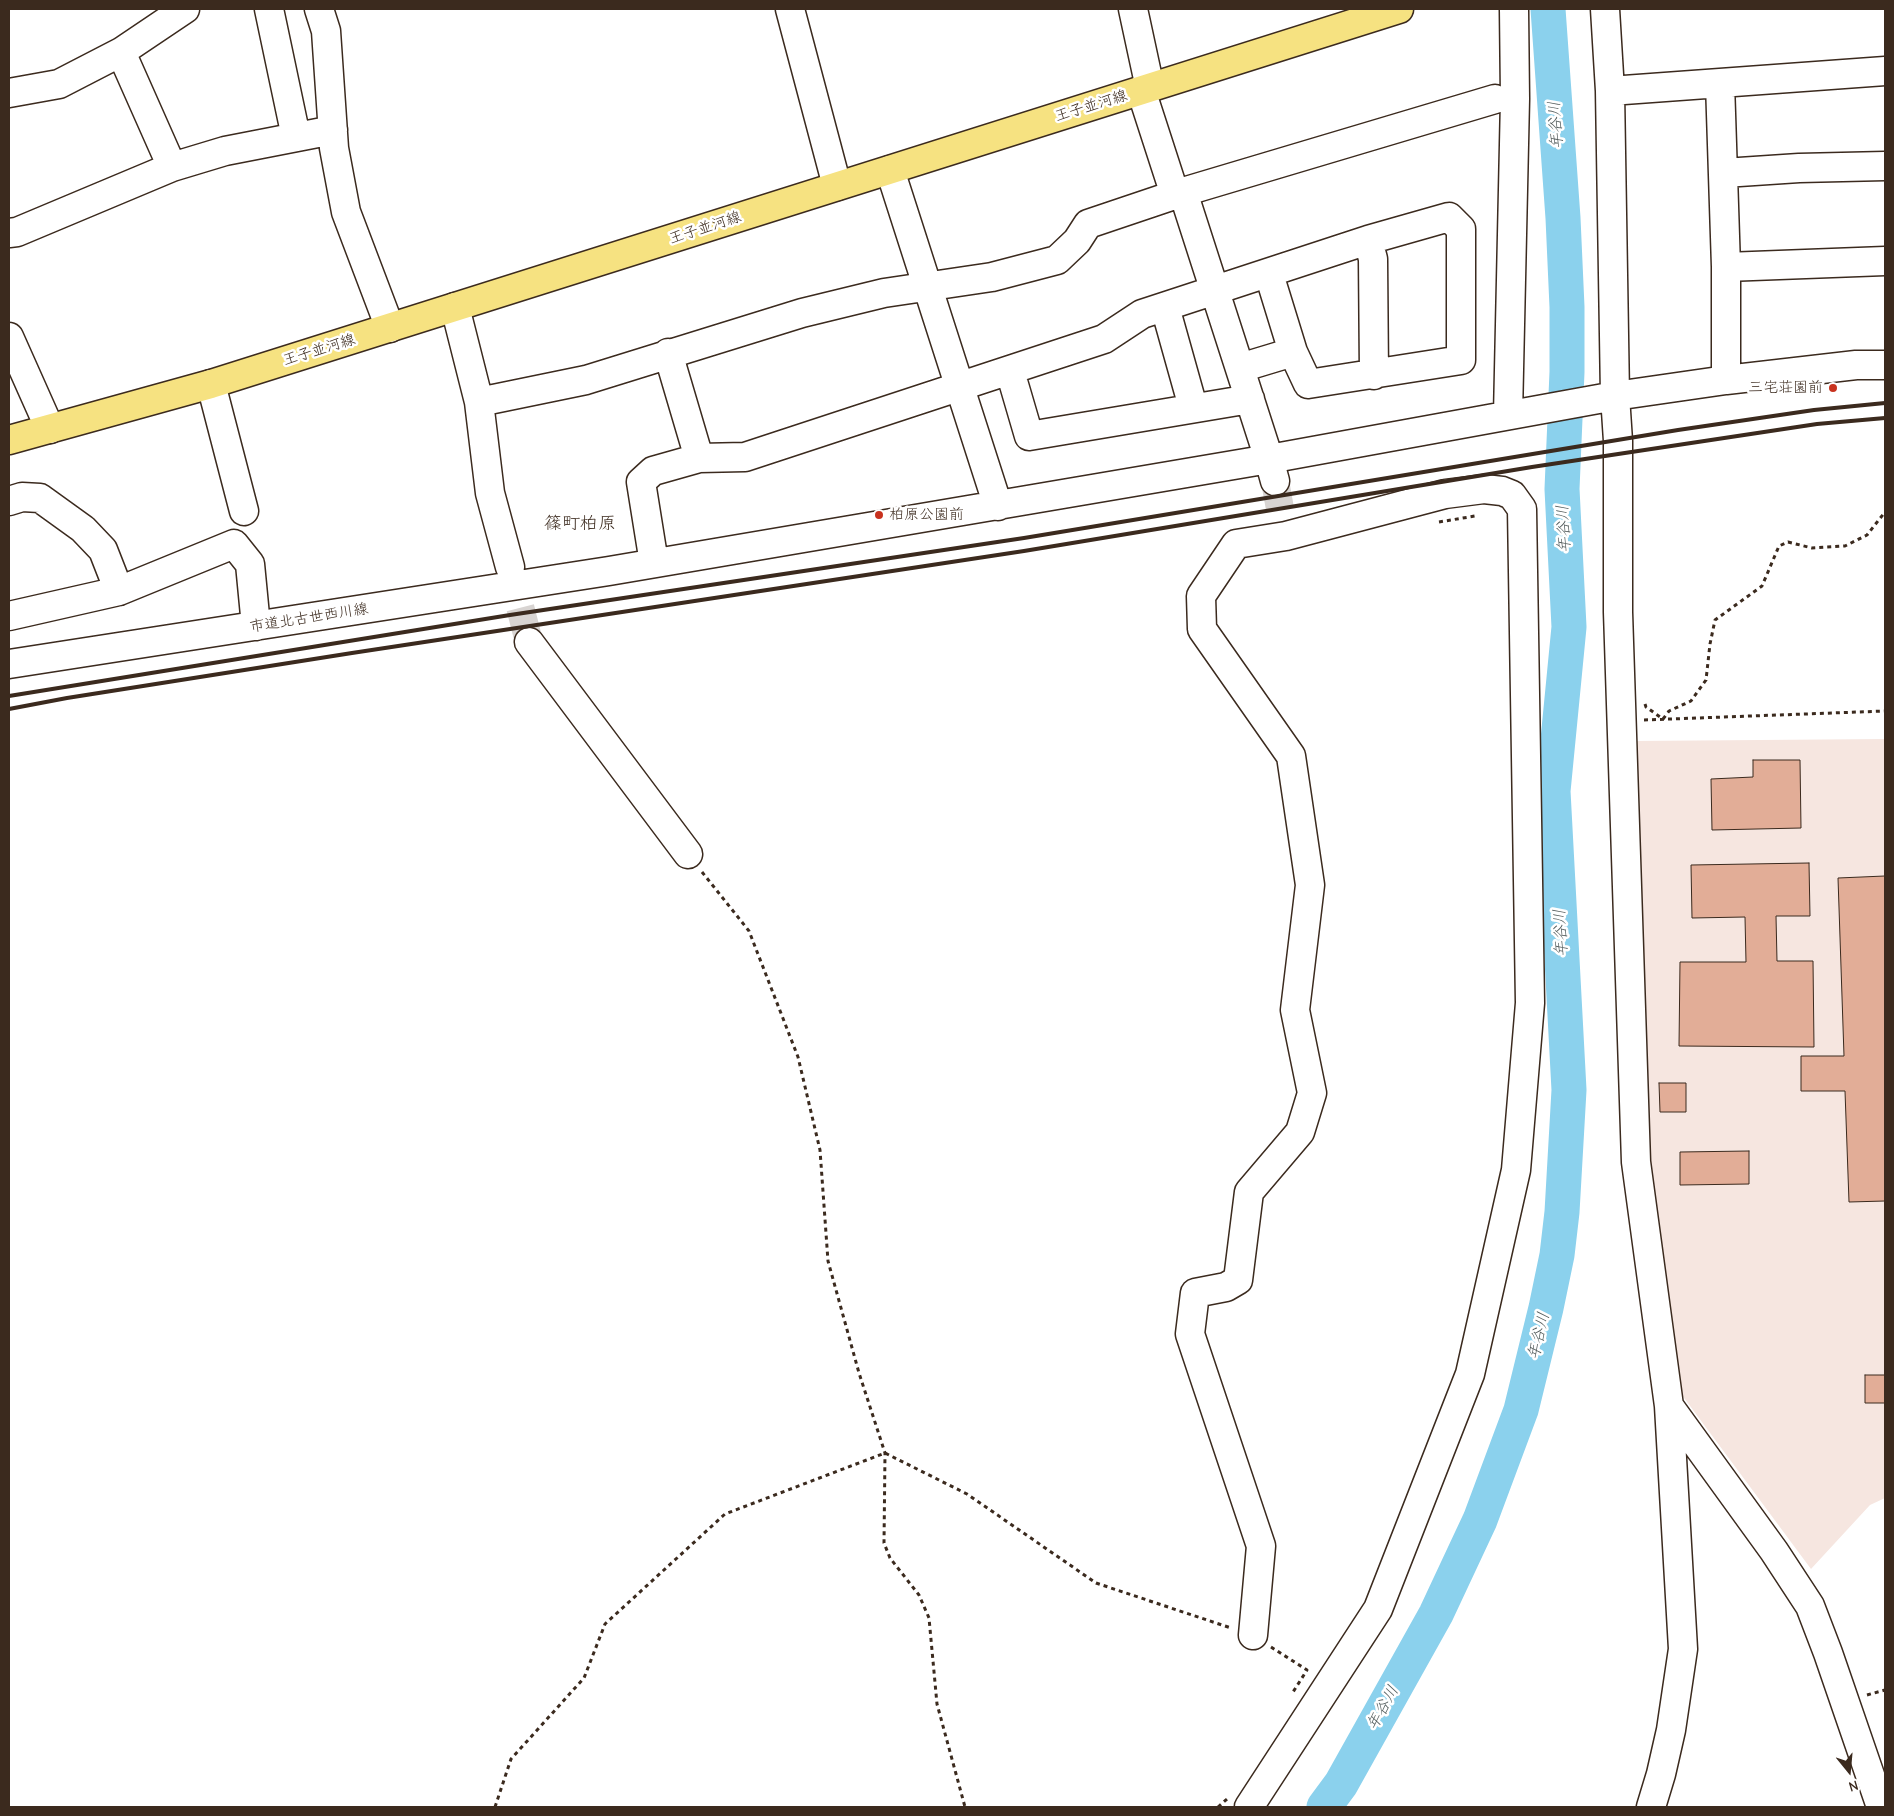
<!DOCTYPE html>
<meta charset="utf-8">
<style>
body{margin:0}
#map{position:relative;width:1894px;height:1816px;overflow:hidden;background:#fff;font-family:"Comic Neue",sans-serif}
canvas{display:block}
.frame{position:absolute;inset:0;border:10px solid #3b2a1e;pointer-events:none}
.north{position:absolute;left:1824px;top:1746px;width:50px;height:50px;-webkit-text-stroke:4px #fff;paint-order:stroke;rotate:163deg;font-size:14px;font-weight:700;line-height:20px;text-align:center;color:#3b2a1e}
.north::after{content:'';display:block;margin:auto;width:18px;height:22px;background:#3b2a1e;clip-path:polygon(50% 0,100% 100%,50% 72%,0 100%)}
</style>
<div id="map">
<canvas width="1894" height="1816"></canvas>
<div class="frame"></div>
<div class="north">N</div>
</div>
<script>
const ctx = document.querySelector('canvas').getContext('2d');
ctx.lineJoin = 'round';
function paint(path, color) {
  ctx.fillStyle = color;
  ctx.fill(path, 'evenodd');
}
function shape(rows) {
  const path = new Path2D();
  for (const r of rows) {
    path.moveTo(r[0], r[1]);
    for (let i = 2; i < r.length; i += 2) path.lineTo(r[i], r[i + 1]);
  }
  return path;
}
function strokePath(path, color, width, dash) {
  ctx.strokeStyle = color;
  ctx.lineWidth = width;
  ctx.lineCap = dash ? 'butt' : 'round';
  ctx.setLineDash(dash || []);
  ctx.stroke(path);
}
function label(font, color, halo, rows, align = 'center') {
  ctx.font = font + ' "Comic Neue","Klee One",sans-serif';
  ctx.lineWidth = 5;
  ctx.setLineDash([]);
  ctx.textBaseline = 'middle';
  ctx.strokeStyle = halo;
  ctx.fillStyle = color;
  for (const [text, x, y, turn = 0] of rows) {
    ctx.save();
    ctx.translate(x, y);
    ctx.rotate((+turn || 0) * Math.PI / 180);
    ctx.textAlign = isNaN(turn) ? turn : align;
    if (halo) ctx.strokeText(text, 0, 0);
    ctx.fillText(text, 0, 0);
    ctx.restore();
  }
}
paint(shape([
 [1885,739,1885,1498,1870,1505,1811,1569,1673,1383,1649,1152,1634,741]
]), '#f6e6e0');
strokePath(shape([
 [1324,1807,1341,1784,1436,1614,1480,1520,1521,1410,1546,1308,1557,1255,1562,1212,1569,1090,1553,791,1569,627,1562,489,1567,372,1567,307,1563,218,1548,9]
]), '#8bd1ed', 35);
const building = shape([
 [1753,760,1800,760,1801,828,1712,830,1711,779,1753,777,1753,760],
 [1809,863,1810,916,1776,916,1777,961,1813,961,1814,1047,1679,1046,1680,962,1746,962,1745,917,1692,918,1691,865,1809,863],
 [1885,876,1885,1201,1849,1202,1845,1091,1801,1091,1801,1056,1844,1056,1838,878,1885,876],
 [1659,1083,1686,1083,1686,1112,1660,1112,1659,1083],
 [1749,1151,1749,1184,1680,1185,1680,1152,1749,1151],
 [1865,1375,1885,1375,1885,1403,1865,1403,1865,1375]
]);
paint(building, '#e2ad97');
strokePath(building, '#3b2a1e', 1);
strokePath(shape([
 [1275,481,1282,520],
 [510,567,529,642]
]), '#d8d4d2', 28, [28, 14]);
const minor = shape([
 [269,9,296,137],
 [319,9,326,31,334,148,346,212,390,328],
 [790,9,837,186],
 [1133,9,1150,88],
 [1605,9,1610,91,1615,396,1618,441,1618,612,1636,1162,1669,1406,1774,1551,1810,1606,1828,1653,1881,1807],
 [121,52,172,167],
 [1720,83,1726,267,1726,380],
 [1141,90,1175,195],
 [1610,91,1885,71],
 [9,93,59,84,121,52,185,9],
 [890,170,998,506],
 [1724,173,1799,168,1885,166],
 [1183,192,1269,459,1275,481],
 [9,233,17,232,172,167,225,151,333,130],
 [1368,240,1373,259,1374,375],
 [1726,267,1885,261],
 [455,307,479,402,490,493,510,567],
 [1165,307,1193,407],
 [9,337,50,429],
 [668,353,699,458],
 [1240,368,1293,352,1269,274],
 [1010,371,1029,436,1250,399],
 [211,384,244,511],
 [479,402,586,380,802,313,884,293,992,277,1057,260,1077,241,1088,224,1183,192,1495,99],
 [1508,415,1515,99,1514,9],
 [9,501,22,497,40,498,83,529,103,550,119,591,9,616],
 [654,563,641,482,653,471,699,458,745,457,1104,339,1142,314,1368,240,1449,217,1461,229,1461,360,1308,384,1293,352],
 [119,591,234,544,250,564,256,626],
 [529,642,688,854],
 [9,664,609,571,1269,459,1615,396,1726,380,1856,365,1885,365],
 [1249,1807,1378,1609,1470,1374,1516,1170,1530,1003,1522,509,1512,495,1502,491,1484,489,1445,494,1286,536,1236,544,1201,596,1202,629,1291,756,1310,885,1295,1010,1312,1093,1300,1132,1249,1192,1238,1280,1226,1287,1195,1293,1190,1334,1261,1546,1253,1635],
 [1651,1807,1661,1774,1671,1730,1683,1649,1669,1406]
]);
const major = shape([
 [9,440,211,384,1399,9]
]);
strokePath(minor, '#3b2a1e', 31);
strokePath(major, '#3b2a1e', 31);
strokePath(shape([
 [1439,522,1475,516],
 [1645,704,1646,707,1663,719,1669,711,1691,701,1706,680,1710,644,1715,620,1762,586,1779,546,1788,542,1812,548,1845,546,1867,535,1885,512],
 [1644,720,1885,711],
 [702,872,749,931,798,1057,820,1150,828,1261,859,1373,885,1453,884,1543,890,1558,919,1595,929,1618,937,1704,965,1807],
 [1271,1647,1307,1670,1293,1692],
 [1867,1695,1885,1690],
 [495,1807,511,1759,584,1678,605,1624,725,1514,885,1453,967,1494,1096,1583,1231,1628],
 [1218,1807,1227,1799]
]), '#3b2a1e', 3, [4, 4]);
strokePath(minor, '#fff', 28);
strokePath(major, '#f6e281', 28);
strokePath(shape([
 [9,696,510,615,1024,538,1678,430,1814,410,1885,403],
 [9,709,67,698,352,653,1024,551,1532,467,1817,424,1885,418]
]), '#3b2a1e', 4);
for (const [x, y, r, color] of [
 [1833,388,5,"#c8321e"],
 [879,515,5,"#c8321e"]
]) {
  const dot = new Path2D();
  dot.arc(x, y, r, 0, 2 * Math.PI);
  ctx.fillStyle = color;
  ctx.fill(dot);
  strokePath(dot, '#fff', 2);
}
label('15px', '#3b2a1e', '#fff', [
 ["王子並河線",1091,106,-17],
 ["王子並河線",705,228,-18],
 ["王子並河線",319,350,-17],
 ["市道北古世西川線",309,618,-9]
]);
label('15px', '#3b2a1e', '#fff', [
 ["三宅荘園前",1823,388],
 ["柏原公園前",889,515,"left"]
], 'right');
label('italic 16px', '#535c5c', '#fff', [
 ["年谷川",1556,125,-94],
 ["年谷川",1564,529,-93],
 ["年谷川",1561,933,-93],
 ["年谷川",1539,1336,-77],
 ["年谷川",1383,1708,-61]
]);
label('18px', '#3b2a1e', '#fff', [
 ["篠町柏原",580,524]
]);
</script>
